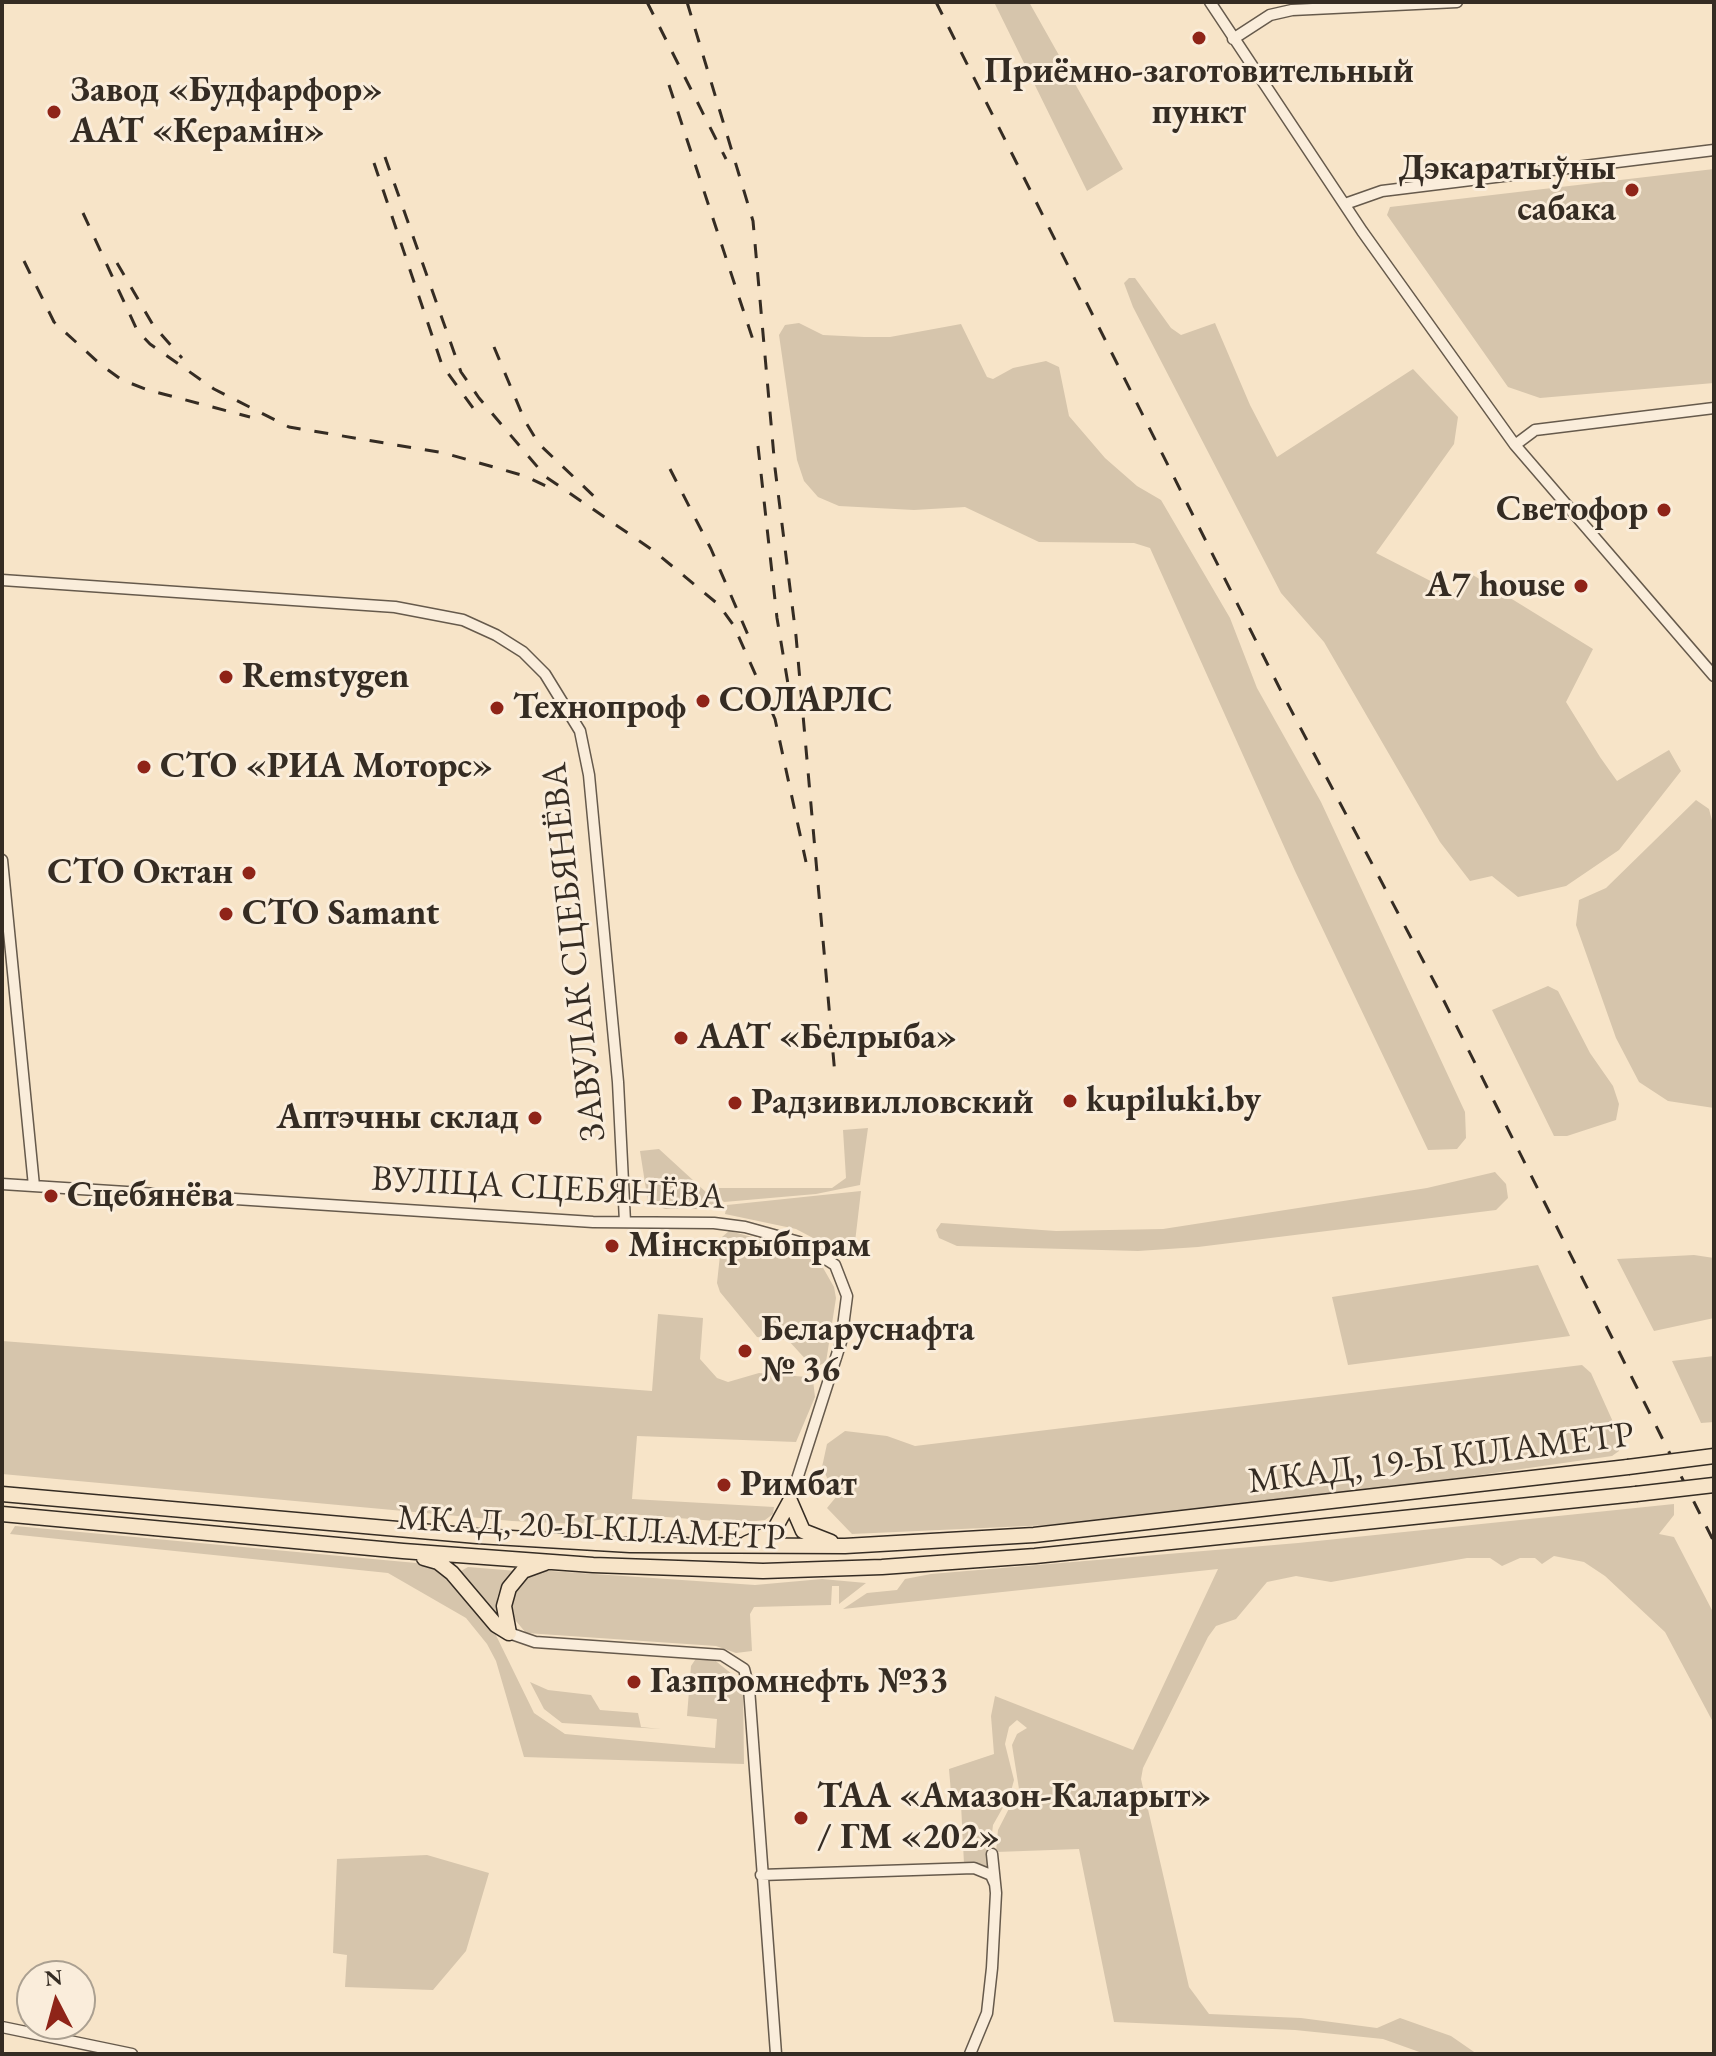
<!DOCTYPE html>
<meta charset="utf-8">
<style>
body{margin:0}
#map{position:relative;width:1716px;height:2056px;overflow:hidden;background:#f7e4c8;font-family:"EB Garamond",serif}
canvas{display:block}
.frame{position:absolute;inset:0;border:4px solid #352c23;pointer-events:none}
.north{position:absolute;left:16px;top:1960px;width:80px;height:80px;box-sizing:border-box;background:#faeddb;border:2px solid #aba091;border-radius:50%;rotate:354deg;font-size:22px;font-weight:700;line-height:32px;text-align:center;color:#352c23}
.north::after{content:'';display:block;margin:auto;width:28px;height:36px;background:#8f2418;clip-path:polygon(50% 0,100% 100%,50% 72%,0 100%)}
</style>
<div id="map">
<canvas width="1716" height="2056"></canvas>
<div class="frame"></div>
<div class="north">N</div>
</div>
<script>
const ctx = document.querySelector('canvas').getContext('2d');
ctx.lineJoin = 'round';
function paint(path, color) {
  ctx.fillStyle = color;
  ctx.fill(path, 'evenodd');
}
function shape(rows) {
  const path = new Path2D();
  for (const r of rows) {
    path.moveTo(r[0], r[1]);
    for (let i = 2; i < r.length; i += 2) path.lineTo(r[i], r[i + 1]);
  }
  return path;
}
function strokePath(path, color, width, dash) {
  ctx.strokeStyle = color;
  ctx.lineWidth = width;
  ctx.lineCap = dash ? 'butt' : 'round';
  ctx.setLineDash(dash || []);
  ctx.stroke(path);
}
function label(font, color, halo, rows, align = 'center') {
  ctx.font = font + ' "EB Garamond",serif';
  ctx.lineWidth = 6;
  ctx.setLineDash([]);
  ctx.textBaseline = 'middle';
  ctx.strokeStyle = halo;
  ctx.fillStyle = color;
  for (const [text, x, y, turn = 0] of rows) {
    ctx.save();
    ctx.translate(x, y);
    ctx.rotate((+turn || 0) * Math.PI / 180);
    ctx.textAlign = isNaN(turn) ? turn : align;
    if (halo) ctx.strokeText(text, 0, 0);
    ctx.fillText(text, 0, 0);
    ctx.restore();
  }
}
paint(shape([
 [994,2,1029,2,1123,169,1087,191],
 [1714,169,1714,383,1540,398,1508,387,1387,215,1390,207],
 [1129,278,1135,278,1171,328,1181,335,1215,323,1250,405,1277,457,1413,369,1458,417,1454,444,1376,553,1454,593,1468,572,1593,649,1566,702,1600,757,1617,781,1669,750,1681,771,1619,850,1566,886,1518,897,1492,876,1470,881,1440,842,1324,642,1281,593,1133,307,1124,283],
 [799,323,823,335,864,337,890,337,961,324,987,377,993,379,1013,368,1046,361,1059,367,1069,416,1105,458,1137,486,1161,500,1230,618,1257,688,1321,802,1465,1112,1466,1138,1457,1149,1428,1150,1295,871,1150,548,1134,543,1039,542,965,507,914,510,839,506,818,497,804,481,797,460,779,335,785,325],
 [1696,800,1709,809,1714,828,1714,1108,1668,1101,1639,1082,1616,1038,1576,925,1579,900,1606,888],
 [1548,986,1558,991,1590,1053,1613,1086,1619,1104,1616,1120,1567,1136,1554,1136,1492,1010],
 [868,1128,860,1185,816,1194,724,1202,708,1188,832,1188,846,1178,843,1130],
 [659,1149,719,1204,717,1209,665,1209,648,1202,640,1151],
 [1495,1172,1506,1184,1508,1198,1496,1210,1198,1247,1138,1251,957,1246,939,1238,936,1230,941,1223,1056,1231,1163,1229,1427,1188],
 [861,1191,853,1259,796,1229,725,1214,727,1205],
 [729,1231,791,1247,822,1266,834,1287,836,1298,826,1362,818,1366,810,1364,788,1340,757,1337,720,1292,717,1283,722,1237],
 [1694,1255,1714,1258,1714,1318,1654,1331,1617,1259],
 [1538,1265,1570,1336,1348,1365,1332,1297],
 [658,1314,703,1318,700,1359,717,1378,728,1382,759,1373,807,1377,813,1380,815,1397,796,1442,637,1436,632,1499,774,1507,773,1514,765,1520,740,1523,629,1514,577,1524,512,1521,2,1474,2,1341,652,1391],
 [1714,1356,1714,1422,1701,1423,1672,1361],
 [1582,1365,1591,1373,1618,1433,1619,1451,1612,1456,1348,1494,1049,1525,852,1534,827,1508,836,1497,822,1467,827,1444,845,1431,887,1436,915,1446],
 [1674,1504,1674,1515,1659,1534,1674,1537,1714,1614,1714,1724,1665,1632,1605,1576,1584,1562,1554,1556,1542,1564,1535,1558,1520,1558,1502,1566,1490,1558,1467,1558,1331,1582,1296,1576,1267,1582,1236,1619,1216,1626,1208,1637,1143,1768,1141,1779,1189,1987,1209,2014,1301,2018,1377,2028,1400,2018,1451,2036,1477,2054,1425,2054,1383,2039,1295,2030,1114,2022,1079,1849,996,1852,998,1830,1019,1789,1012,1745,1017,1734,1027,1728,1017,1720,1009,1727,1005,1744,1014,1780,1010,1795,993,1825,988,1867,964,1864,961,1804,952,1805,949,1769,994,1754,991,1716,995,1696,1133,1750,1218,1569,843,1609,867,1593,897,1590,905,1579,931,1574,1298,1543],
 [15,1526,427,1564,445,1573,491,1625,534,1713,565,1734,715,1748,717,1719,687,1716,691,1666,697,1657,712,1658,738,1679,743,1689,744,1764,524,1757,496,1661,487,1644,466,1618,388,1573,10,1534],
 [468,1567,517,1571,501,1586,497,1598,500,1622,461,1578,461,1571],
 [536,1570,755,1585,822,1579,866,1583,839,1604,839,1586,832,1586,831,1605,754,1607,750,1614,752,1651,736,1653,716,1646,526,1633,511,1615,511,1595,518,1584],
 [530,1682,548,1690,591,1695,600,1710,638,1713,641,1727,661,1729,562,1723,544,1709],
 [427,1855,489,1873,466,1951,433,1990,345,1987,347,1955,333,1953,337,1859]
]), '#d6c5ac');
const minor = shape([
 [1210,2,1362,231,1515,445,1714,676],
 [1233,39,1270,15,1292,10,1457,2],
 [1345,204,1382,191,1714,150],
 [1515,445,1535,430,1714,408],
 [2,580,395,607,463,620,496,635,523,652,545,674,580,731,589,775,618,1082,625,1222],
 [2,860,34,1186],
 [2,1184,593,1222,714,1223,745,1227,799,1242,835,1265,847,1296,841,1342,790,1501],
 [509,1633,535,1642,722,1655,744,1669,749,1688,776,2054],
 [761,1875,974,1868,991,1875,995,1884],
 [2,2027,132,2054],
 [970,2054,987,2013,992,1968,996,1893,992,1854]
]);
const highway = shape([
 [2,1494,477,1536,630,1545,845,1546,1034,1535,1628,1467],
 [790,1501,803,1531,831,1542],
 [2,1514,403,1551,593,1565,763,1571,882,1567,1035,1556,1636,1494],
 [747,1543,773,1532,790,1501],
 [424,1558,438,1562,452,1573,496,1625,509,1633],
 [509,1633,504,1606,509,1588,523,1571,545,1563]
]);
strokePath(minor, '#665a4c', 13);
strokePath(highway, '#352c23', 17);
strokePath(minor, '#faeddb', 10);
strokePath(highway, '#f7e4c8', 14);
strokePath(shape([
 [647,2,726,159],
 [687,2,753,221,775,468,796,636,835,1075],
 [936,2,1281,691,1438,989,1714,1542],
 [669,85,756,349],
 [385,157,461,372,479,398,546,477,654,551,719,605,734,626,775,719,806,862],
 [374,163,442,365,481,419],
 [83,213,137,330,150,344,214,389,289,427,444,453,525,476,550,488],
 [24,261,54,322,101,365,122,380,148,390,250,417],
 [117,263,153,325,182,358],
 [494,347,525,421,539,444,600,502],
 [758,446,777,618,791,702],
 [670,469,711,549,748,635]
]), '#352c23', 3, [14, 14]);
const highwayBridge = shape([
 [1628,1467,1714,1456],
 [1636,1494,1714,1485]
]);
strokePath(highwayBridge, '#352c23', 17, []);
strokePath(highwayBridge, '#f7e4c8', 14);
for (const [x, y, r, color] of [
 [1199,38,8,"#8f2418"],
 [54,112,8,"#8f2418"],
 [1632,190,8,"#8f2418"],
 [1664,510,8,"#8f2418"],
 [1581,586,8,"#8f2418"],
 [226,677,8,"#8f2418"],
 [703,701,8,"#8f2418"],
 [497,708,8,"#8f2418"],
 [144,767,8,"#8f2418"],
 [249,873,8,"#8f2418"],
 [226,914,8,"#8f2418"],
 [681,1038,8,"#8f2418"],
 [1070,1101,8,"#8f2418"],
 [735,1103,8,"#8f2418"],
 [535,1118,8,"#8f2418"],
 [51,1196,8,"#8f2418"],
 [612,1246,8,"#8f2418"],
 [745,1351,8,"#8f2418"],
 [724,1485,8,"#8f2418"],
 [634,1682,8,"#8f2418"],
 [801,1818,8,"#8f2418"]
]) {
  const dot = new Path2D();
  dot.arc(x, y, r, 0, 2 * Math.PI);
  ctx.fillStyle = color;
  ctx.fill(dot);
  strokePath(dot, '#faeddb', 3);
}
label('bold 36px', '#352c23', '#faeddb', [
 ["Приёмно-заготовительный",1199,72,"center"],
 ["пункт",1199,113,"center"],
 ["Завод «Будфарфор»",70,91],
 ["ААТ «Керамін»",70,132],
 ["Дэкаратыўны",1616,169,"right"],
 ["сабака",1616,210,"right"],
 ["Светофор",1648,510,"right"],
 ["A7 house",1565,586,"right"],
 ["Remstygen",242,677],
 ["СОЛАРЛС",719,701],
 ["Технопроф",513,708],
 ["СТО «РИА Моторс»",160,767],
 ["СТО Октан",233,873,"right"],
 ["СТО Samant",242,914],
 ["ААТ «Белрыба»",697,1038],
 ["kupiluki.by",1086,1101],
 ["Радзивилловский",751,1103],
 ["Аптэчны склад",519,1118,"right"],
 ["Сцебянёва",67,1196],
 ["Мінскрыбпрам",628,1246],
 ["Беларуснафта",761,1330],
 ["№ 36",761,1371],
 ["Римбат",740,1485],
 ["Газпромнефть №33",650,1682],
 ["ТАА «Амазон-Каларыт»",817,1797],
 ["/ ГМ «202»",817,1838]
], 'left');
label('36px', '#352c23', '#faeddb', [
 ["ЗАВУЛАК СЦЕБЯНЁВА",575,952,-96],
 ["ВУЛІЦА СЦЕБЯНЁВА",548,1189,3],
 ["МКАД, 19-Ы КІЛАМЕТР",1441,1459,-7],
 ["МКАД, 20-Ы КІЛАМЕТР",591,1529,3]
]);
</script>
